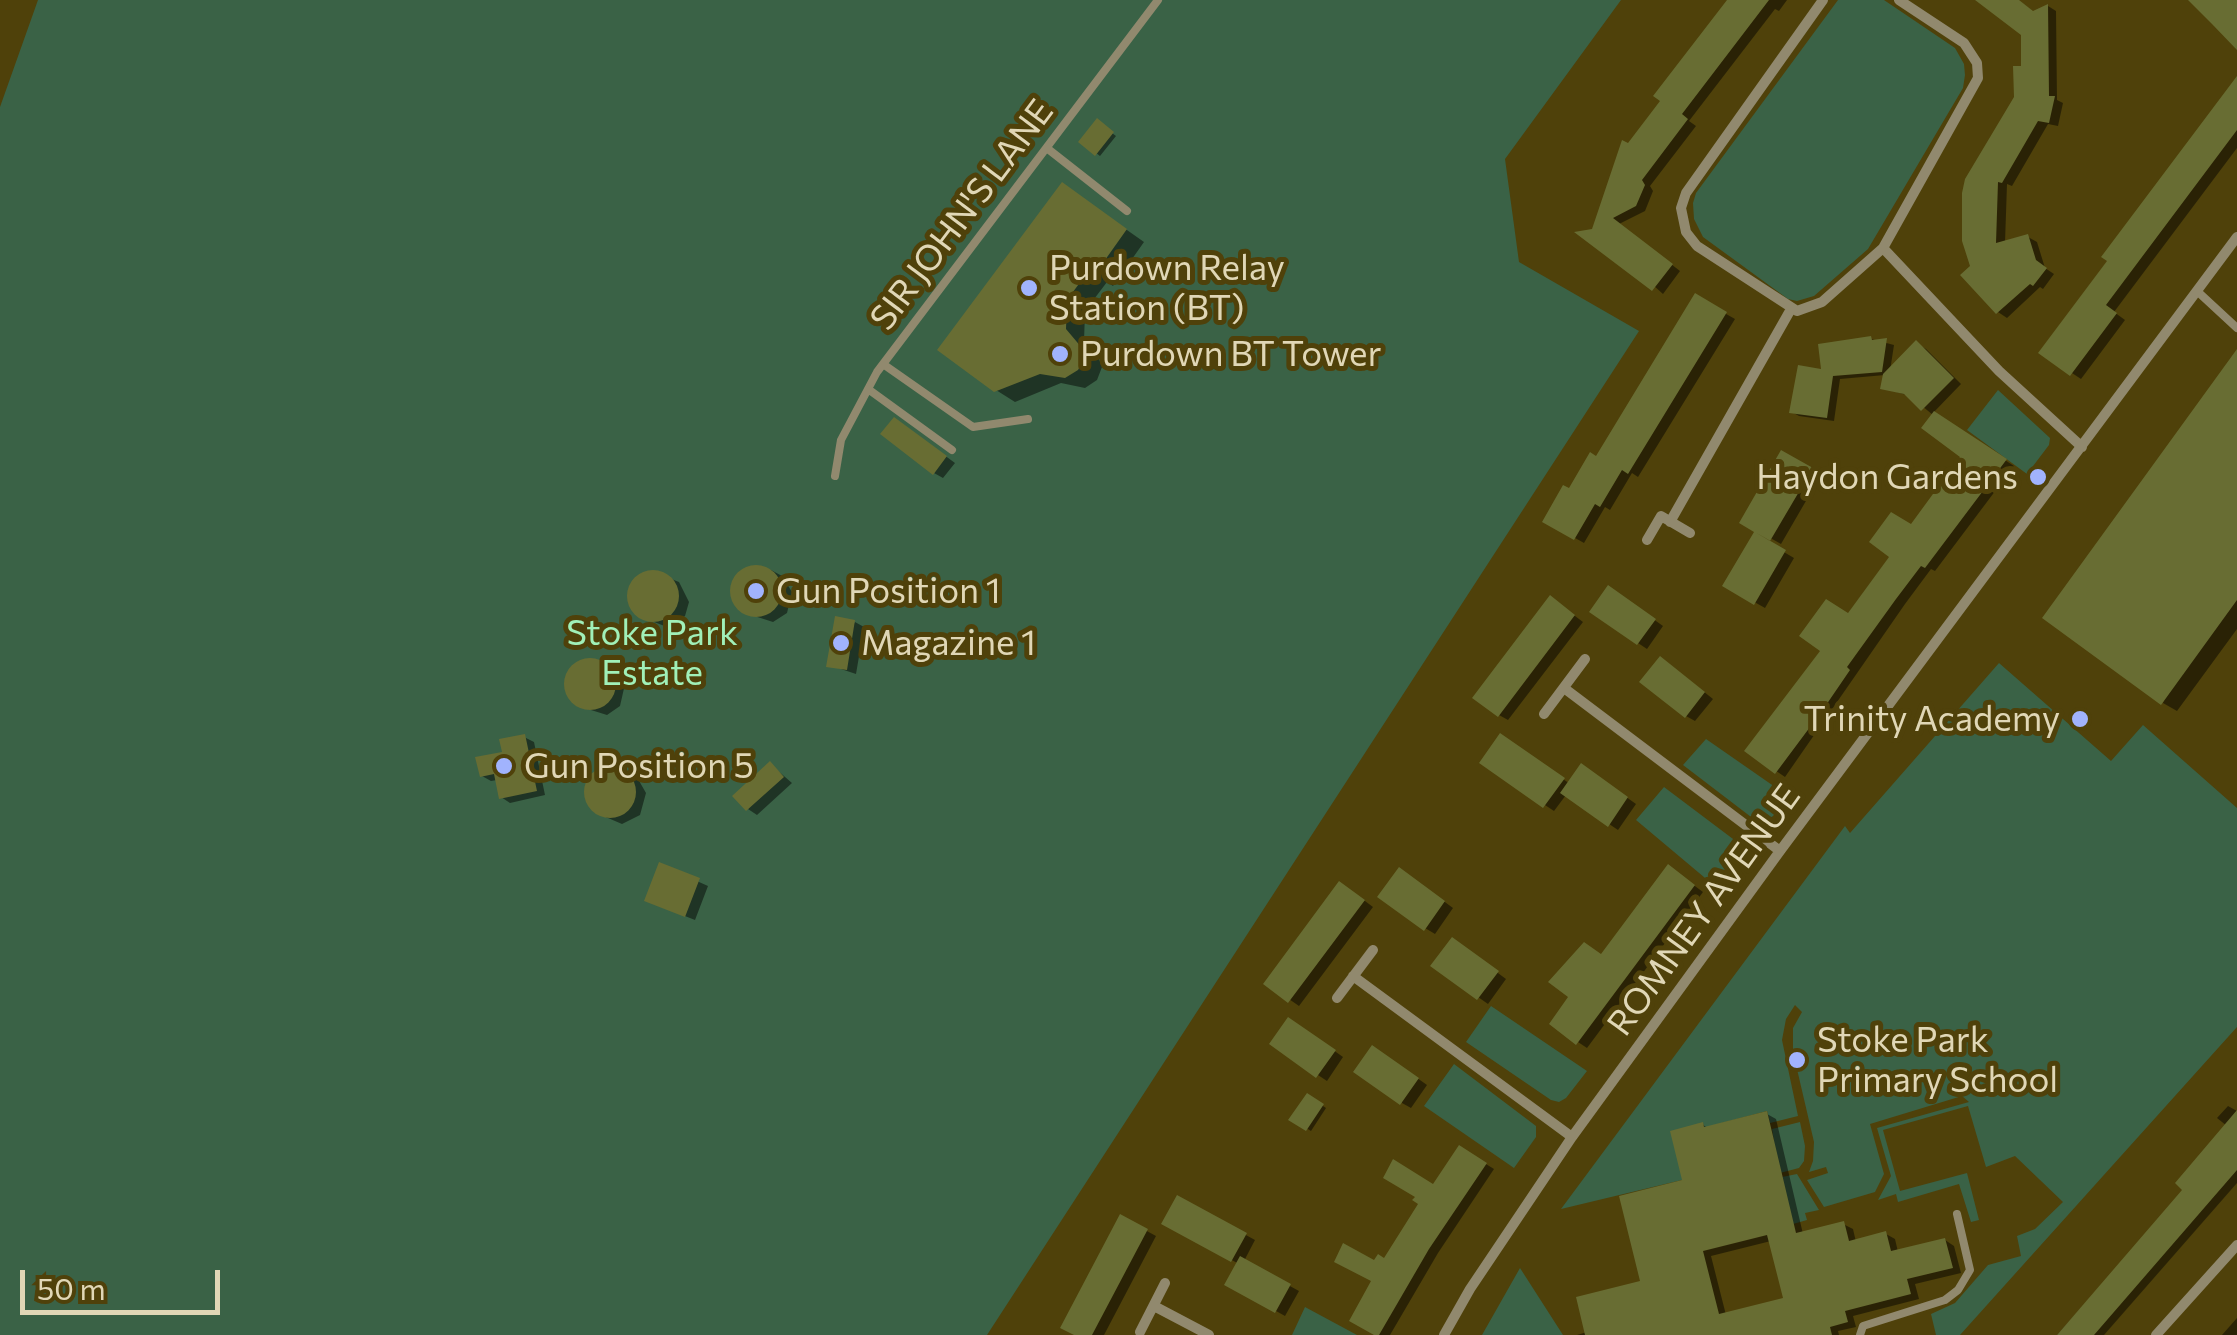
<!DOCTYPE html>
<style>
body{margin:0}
#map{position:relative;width:2237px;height:1335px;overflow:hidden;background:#4f410a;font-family:Commissioner,sans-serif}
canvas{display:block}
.scale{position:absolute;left:20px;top:1270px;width:200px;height:45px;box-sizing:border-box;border:5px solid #e0d7b6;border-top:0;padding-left:12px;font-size:30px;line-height:35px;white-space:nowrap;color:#e0d7b6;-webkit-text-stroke:8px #4f410a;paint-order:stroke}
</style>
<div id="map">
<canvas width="2237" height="1335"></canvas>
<div class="scale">50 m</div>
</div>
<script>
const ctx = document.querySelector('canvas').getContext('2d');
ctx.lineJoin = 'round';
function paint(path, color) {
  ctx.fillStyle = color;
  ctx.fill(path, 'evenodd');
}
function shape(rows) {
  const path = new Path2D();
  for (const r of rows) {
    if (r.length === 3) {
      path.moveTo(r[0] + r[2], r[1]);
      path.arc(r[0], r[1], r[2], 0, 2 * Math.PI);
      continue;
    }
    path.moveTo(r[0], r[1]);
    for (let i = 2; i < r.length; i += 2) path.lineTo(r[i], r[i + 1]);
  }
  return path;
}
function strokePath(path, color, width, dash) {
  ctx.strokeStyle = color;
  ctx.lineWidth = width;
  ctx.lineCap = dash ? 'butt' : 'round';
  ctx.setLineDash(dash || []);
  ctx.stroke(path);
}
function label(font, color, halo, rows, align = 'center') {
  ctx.font = font + ' Commissioner,sans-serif';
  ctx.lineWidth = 10;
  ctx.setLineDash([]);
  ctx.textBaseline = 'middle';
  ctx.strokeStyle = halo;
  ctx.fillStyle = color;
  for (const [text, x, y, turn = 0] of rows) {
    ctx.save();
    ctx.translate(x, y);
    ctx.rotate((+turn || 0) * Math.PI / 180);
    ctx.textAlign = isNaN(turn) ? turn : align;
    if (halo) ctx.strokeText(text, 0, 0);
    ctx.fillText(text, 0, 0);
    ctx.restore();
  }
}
paint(shape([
 [38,0,1621,0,1505,159,1519,262,1639,331,987,1335,0,1335,0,107],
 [1838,0,1884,0,1955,48,1964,64,1965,75,1963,88,1868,249,1814,296,1797,301,1788,299,1703,237,1694,219,1693,203,1696,193],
 [1998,390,2050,438,2049,445,2027,474,1967,430],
 [1999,663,2111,761,2143,725,2237,808,2237,1027,1960,1335,1936,1335,1931,1314,1955,1303,1988,1265,2021,1256,2017,1236,2035,1229,2063,1202,2015,1156,1986,1167,1968,1106,1883,1130,1900,1191,1967,1173,1979,1220,1971,1222,1959,1184,1898,1202,1896,1194,1878,1200,1891,1176,1877,1128,1969,1102,1962,1096,1870,1124,1884,1174,1875,1192,1824,1207,1807,1180,1828,1173,1826,1167,1809,1172,1813,1161,1814,1142,1793,1052,1793,1028,1802,1012,1795,1005,1786,1019,1782,1040,1798,1116,1770,1123,1767,1111,1722,1123,1774,1141,1772,1129,1800,1122,1805,1146,1804,1161,1799,1168,1726,1187,1715,1172,1703,1123,1682,1180,1561,1209,1845,826,1850,833],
 [1706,739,1788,796,1773,816,1767,820,1755,820,1683,765],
 [1664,787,1741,845,1742,858,1717,888,1636,820],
 [1491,1006,1587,1071,1566,1098,1559,1102,1551,1100,1466,1042],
 [1454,1064,1536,1126,1536,1137,1514,1168,1424,1106],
 [1797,1174,1819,1210,1805,1213,1807,1220,1793,1224,1782,1177],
 [1520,1268,1563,1335,1482,1335],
 [1305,1307,1357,1335,1292,1335]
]), '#3a6246');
paint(shape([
 [1730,0,1787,0,1779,11,1775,9,1689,121,1696,126,1650,186,1653,191,1645,211,1619,224,1680,271,1663,294,1593,231,1628,146,1664,100],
 [1978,0,2018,0,2035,13,2048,6,2056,11,2057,100,2063,103,2058,126,2048,124,2012,186,2007,184,2005,243,2028,237,2037,242,2045,268,2054,274,2043,289,2040,287,2007,318,1998,312,1964,276,1973,267,2024,68,2024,34],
 [2237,80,2237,148,2114,312,2125,320,2081,379,2042,353],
 [1097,122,1116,136,1100,156,1082,142],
 [1063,185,1144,242,1113,286,1107,282,1085,311,1084,342,1097,354,1102,367,1097,380,1085,388,1061,383,1015,402,996,390],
 [1696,297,1735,319,1638,477,1632,473,1610,510,1605,507,1584,543,1545,521,1597,459],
 [1871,339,1894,345,1890,371,1917,344,1926,349,1961,384,1933,413,2014,466,1935,571,1931,569,1905,604,1785,777,1747,751,1963,457,1933,415,1910,396,1883,388,1885,375,1840,379,1834,421,1799,416,1792,412,1824,372],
 [2237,369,2237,629,2177,711,2163,703],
 [903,425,955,463,943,478,934,473],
 [1782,453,1821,475,1781,544,1742,522],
 [1755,535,1794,558,1765,608,1726,586],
 [750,567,771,570,782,576,792,592,787,613,773,622,742,612,732,597,736,576],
 [651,571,679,582,689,602,685,616,667,627,639,616,629,597,632,582],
 [1618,594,1663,626,1647,649,1638,643],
 [1559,604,1583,622,1508,720,1499,715],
 [855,622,864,627,856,674,829,665],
 [584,660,616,670,625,684,620,706,607,715,575,705,566,689,571,667],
 [1670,665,1713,699,1695,721,1686,716],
 [524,737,534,742,545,795,510,803,501,797,497,780,491,781,482,776],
 [1510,741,1570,784,1591,772,1636,804,1618,830,1566,795,1554,811,1482,763],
 [770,764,792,783,757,815,748,809],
 [608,768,638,779,646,793,640,815,622,824,594,812,586,797,590,777],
 [661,865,708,886,695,920,657,905],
 [1677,873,1703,892,1587,1048,1578,1042,1602,956],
 [1408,875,1453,908,1435,934,1425,928],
 [1349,889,1373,907,1299,1006,1266,983],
 [1460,945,1506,979,1488,1004,1434,966],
 [1298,1025,1343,1057,1327,1081,1318,1075],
 [1382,1053,1427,1085,1411,1108,1402,1103],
 [1308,1096,1326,1108,1311,1131,1292,1119],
 [2228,1106,2237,1111,2237,1183,2104,1335,2057,1335,2185,1190,2227,1126,2217,1118],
 [1767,1114,1776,1119,1803,1234,1843,1224,1853,1229,1856,1242,1886,1234,1895,1239,1898,1252,1945,1240,1954,1246,1961,1273,1915,1284,1919,1299,1853,1316,1856,1327,1838,1331,1839,1335,1577,1335,1587,1332,1643,1283,1685,1182,1703,1125,1708,1128],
 [1771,1241,1786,1300,1726,1315,1711,1256],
 [1460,1148,1494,1169,1438,1253,1390,1335,1378,1335,1375,1263,1385,1261],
 [1178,1198,1255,1240,1244,1261,1299,1291,1285,1316,1228,1284,1239,1264,1165,1223],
 [1121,1217,1156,1236,1104,1335,1078,1335],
 [2237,1318,2237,1335,2222,1335]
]), '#0007');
paint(shape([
 [1727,0,1769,0,1682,114,1688,119,1642,180,1645,185,1636,206,1613,218,1673,264,1652,291,1574,232,1592,229,1622,140,1628,143,1660,101,1653,96],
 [1975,0,2019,0,2033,11,2048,4,2049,96,2055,96,2049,123,2038,121,2002,183,1998,182,1996,243,2028,234,2036,260,2047,268,2033,286,2030,284,1996,314,1960,275,1970,266,1962,241,1962,193,1965,179,2014,97,2013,66,2021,66,2021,35],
 [2188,0,2237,0,2237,50,2212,24],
 [2237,76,2237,130,2106,305,2117,313,2070,376,2038,353,2107,261,2101,257],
 [1097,118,1114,132,1095,156,1078,142],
 [1062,182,1127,229,1093,277,1087,273,1067,300,1066,329,1082,348,1082,363,1078,370,1065,378,1040,374,994,392,937,350],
 [1695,293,1727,312,1628,474,1622,470,1600,507,1595,504,1574,540,1542,522,1563,485,1569,488,1590,452,1596,456],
 [1871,336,1872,340,1887,338,1882,372,1833,376,1827,418,1789,413,1798,365,1821,369,1818,344],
 [1916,340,1954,378,1921,411,1904,394,1880,389,1883,374],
 [2237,349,2237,600,2161,705,2042,618],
 [1934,411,2007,459,1925,568,1921,566,1896,599,1847,667,1850,670,1822,711,1775,774,1744,751,1820,651,1799,636,1826,599,1848,613,1889,557,1869,542,1891,512,1911,524,1960,457,1921,428],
 [894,417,947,456,933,475,880,434],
 [1781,450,1813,468,1770,541,1755,532,1786,550,1754,605,1722,586,1754,532,1739,523],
 [756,591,26],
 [653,596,26],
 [1608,585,1656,619,1637,645,1589,612],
 [1550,595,1575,615,1498,717,1472,698],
 [835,616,855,620,847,670,826,667],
 [1660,656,1705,692,1685,718,1639,682],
 [590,684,26],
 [1500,733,1565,778,1543,808,1479,763],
 [525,734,537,791,499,799,494,774,480,777,475,757,502,752,499,739],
 [770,761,784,777,746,811,732,796],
 [1581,763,1628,797,1608,827,1560,793],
 [610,792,26],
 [659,862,700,878,685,917,644,901],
 [1668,864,1695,885,1576,1045,1549,1024,1568,997,1548,982,1584,942,1601,954],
 [1399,867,1445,901,1424,931,1377,897],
 [1339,881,1365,900,1288,1003,1263,984],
 [1452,937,1499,971,1477,1000,1430,966],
 [1288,1017,1336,1050,1316,1078,1269,1044],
 [1372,1045,1419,1078,1400,1105,1353,1072],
 [1307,1093,1324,1104,1306,1131,1288,1120],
 [2237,1110,2237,1170,2094,1335,2057,1335,2182,1190,2175,1183],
 [1767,1111,1796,1233,1844,1221,1849,1241,1886,1231,1891,1251,1945,1238,1953,1268,1907,1279,1911,1294,1845,1311,1848,1322,1830,1327,1832,1335,1585,1335,1576,1297,1640,1281,1619,1196,1682,1180,1670,1131,1703,1122,1704,1127],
 [1767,1235,1783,1298,1719,1314,1703,1251],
 [1459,1145,1487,1163,1429,1249,1379,1335,1374,1335,1349,1321,1371,1281,1334,1262,1343,1243,1374,1260,1378,1254,1384,1258,1418,1204,1412,1200,1415,1197,1383,1178,1393,1159,1433,1184],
 [1177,1195,1247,1233,1231,1262,1161,1224],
 [1120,1214,1148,1229,1092,1335,1074,1335,1060,1328],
 [1240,1256,1291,1284,1275,1313,1224,1285]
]), '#686d33');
strokePath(shape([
 [1048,149,1127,211],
 [2197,291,2237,328],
 [883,364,973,427,1028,419],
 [868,389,952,450],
 [835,476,841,440,877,372,1158,0],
 [1860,1335,1863,1326,1945,1300,1958,1290,1970,1270,1957,1214]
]), '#91896e', 8);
strokePath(shape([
 [1823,0,1686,193,1681,208,1686,232,1697,246,1797,311,1822,302,1883,248,1978,78,1977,63,1964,43,1899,0],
 [1883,248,1999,371,2082,447],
 [1670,522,1791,309],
 [1647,540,1661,516,1690,533],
 [1564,688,1780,851],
 [1544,714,1585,659],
 [1353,976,1572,1137],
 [1337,998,1373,950],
 [1154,1306,1209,1335],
 [1140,1332,1165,1283],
 [1444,1335,1470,1289,1572,1137,1780,851,2237,237],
 [2156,1335,2237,1245]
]), '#91896e', 10);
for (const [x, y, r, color] of [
 [1029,288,10,"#a1b3fd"],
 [1060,354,10,"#a1b3fd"],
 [2038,477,10,"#a1b3fd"],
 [756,591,10,"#a1b3fd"],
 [841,643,10,"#a1b3fd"],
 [2080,719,10,"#a1b3fd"],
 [504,766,10,"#a1b3fd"],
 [1797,1060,10,"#a1b3fd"]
]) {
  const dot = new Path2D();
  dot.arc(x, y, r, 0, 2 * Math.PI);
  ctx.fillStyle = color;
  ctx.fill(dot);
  strokePath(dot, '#4f410a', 4);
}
label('35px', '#e0d7b6', '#4f410a', [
 ["SIR JOHN'S LANE",962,215,-53],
 ["ROMNEY AVENUE",1704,910,-54]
]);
label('35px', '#e0d7b6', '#4f410a', [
 ["Purdown Relay",1049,268],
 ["Station (BT)",1049,308],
 ["Purdown BT Tower",1080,354],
 ["Haydon Gardens",2018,477,"right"],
 ["Gun Position 1",776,591],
 ["Magazine 1",861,643],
 ["Trinity Academy",2060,719,"right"],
 ["Gun Position 5",524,766],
 ["Stoke Park",1817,1040],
 ["Primary School",1817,1080]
], 'left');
label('35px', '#a0f0b8', '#4f410a', [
 ["Stoke Park",652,633],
 ["Estate",652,673]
]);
</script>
